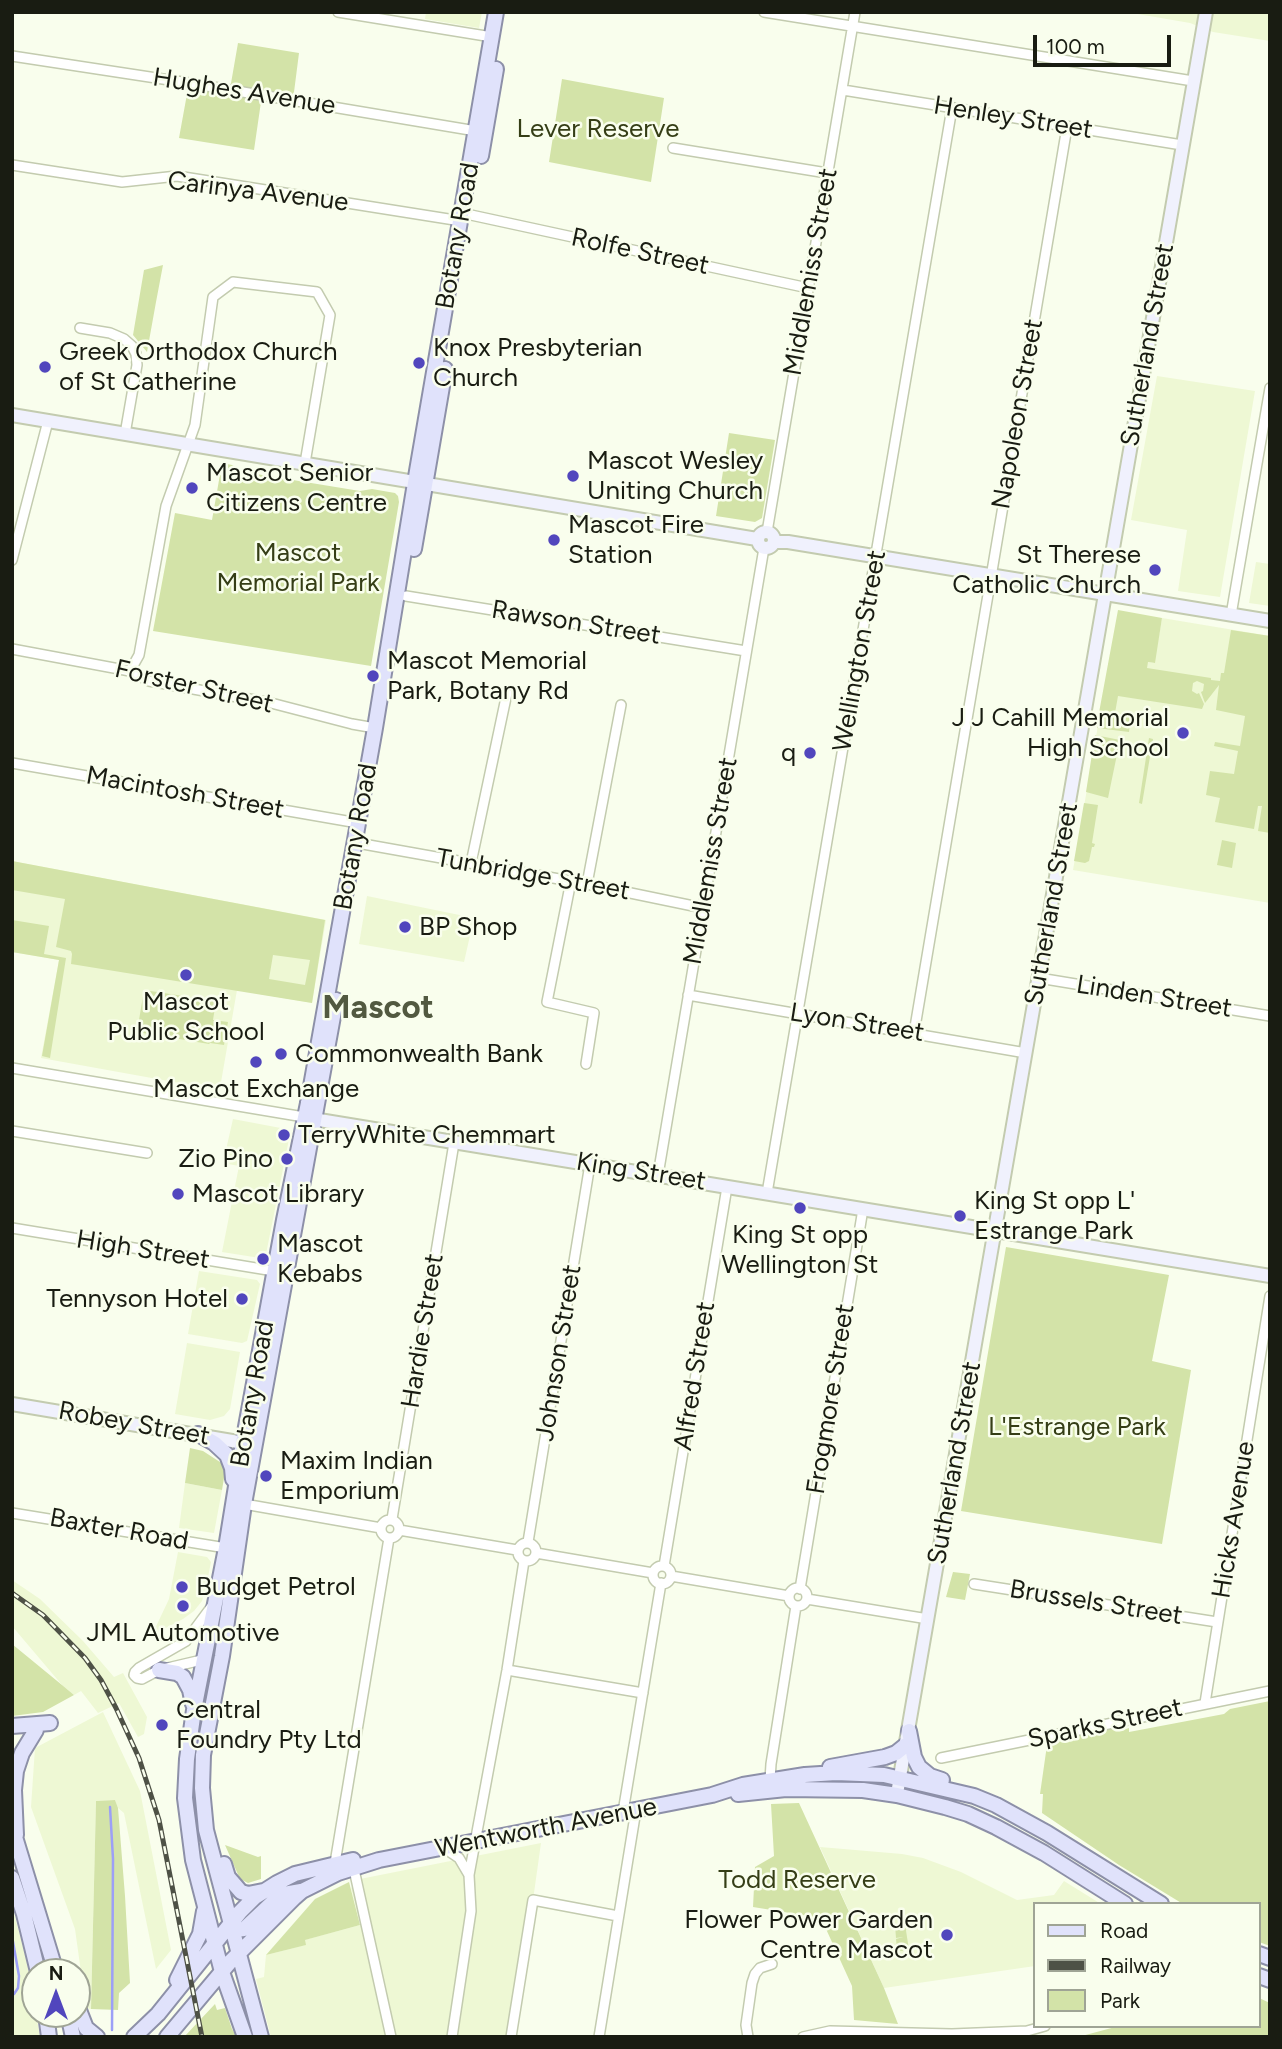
<!DOCTYPE html>
<style>
body{margin:0}
#map{position:relative;width:1282px;height:2049px;overflow:hidden;background:#f9feed;font-family:Figtree,sans-serif}
canvas{display:block}
.frame{position:absolute;inset:0;border:14px solid #191c12;pointer-events:none}
.legend{position:absolute;left:1033px;top:1902px;width:228px;height:126px;box-sizing:border-box;background:#f9feed;border:2px solid #9fa495;margin:0;padding:9px 12px;list-style:none;font-size:21px;color:#191c12}
.legend li{display:flex;align-items:center;gap:14px;height:35px}
.legend b{width:35px;border:2px solid #9fa495}
.north{position:absolute;left:21px;top:1958px;width:70px;height:70px;box-sizing:border-box;background:#f9feed;border:2px solid #9fa495;border-radius:50%;rotate:0deg;font-size:19px;font-weight:700;line-height:28px;text-align:center;color:#191c12}
.north::after{content:'';display:block;margin:auto;width:24px;height:32px;background:#5146bd;clip-path:polygon(50% 0,100% 100%,50% 72%,0 100%)}
.scale{position:absolute;left:1033px;top:35px;width:138px;height:32px;box-sizing:border-box;border:4px solid #191c12;border-top:0;padding-left:9px;font-size:21px;line-height:24px;white-space:nowrap;color:#191c12;-webkit-text-stroke:5px #f9feed;paint-order:stroke}
</style>
<div id="map">
<canvas width="1282" height="2049"></canvas>
<div class="frame"></div>
<ul class="legend">
<li><b style="height:9px;background:#e0e2fb"></b>Road</li>
<li><b style="height:9px;background:#4e5146"></b>Railway</li>
<li><b style="height:19px;background:#d3e3a8"></b>Park</li>
</ul>
<div class="north">N</div>
<div class="scale">100 m</div>
</div>
<script>
const ctx = document.querySelector('canvas').getContext('2d');
ctx.lineJoin = 'round';
function paint(path, color) {
  ctx.fillStyle = color;
  ctx.fill(path, 'evenodd');
}
function shape(rows) {
  const path = new Path2D();
  for (const r of rows) {
    if (r.length === 3) {
      path.moveTo(r[0] + r[2], r[1]);
      path.arc(r[0], r[1], r[2], 0, 2 * Math.PI);
      continue;
    }
    path.moveTo(r[0], r[1]);
    for (let i = 2; i < r.length; i += 2) path.lineTo(r[i], r[i + 1]);
  }
  return path;
}
function strokePath(path, color, width, dash) {
  ctx.strokeStyle = color;
  ctx.lineWidth = width;
  ctx.lineCap = dash ? 'butt' : 'round';
  ctx.setLineDash(dash || []);
  ctx.stroke(path);
}
function label(font, color, halo, rows, align = 'center') {
  ctx.font = font + ' Figtree,sans-serif';
  ctx.lineWidth = 5;
  ctx.setLineDash([]);
  ctx.textBaseline = 'middle';
  ctx.strokeStyle = halo;
  ctx.fillStyle = color;
  for (const [text, x, y, turn = 0] of rows) {
    ctx.save();
    ctx.translate(x, y);
    ctx.rotate((+turn || 0) * Math.PI / 180);
    ctx.textAlign = isNaN(turn) ? turn : align;
    if (halo) ctx.strokeText(text, 0, 0);
    ctx.fillText(text, 0, 0);
    ctx.restore();
  }
}
paint(shape([
 [426,12,482,12,479,28,425,19],
 [1126,12,1270,12,1270,41,1213,32,1190,23],
 [1157,376,1255,391,1220,597,1178,591,1187,530,1131,520],
 [1256,562,1270,564,1270,606,1249,603],
 [1162,618,1270,636,1270,903,1073,870,1110,656,1154,663],
 [12,861,326,920,312,1003,237,990,220,1088,196,1086,41,1058,59,960,12,952],
 [367,896,474,918,464,962,359,944],
 [233,1119,286,1129,290,1134,266,1254,260,1258,222,1252,239,1166,223,1163],
 [199,1271,257,1280,260,1284,247,1341,242,1343,188,1334],
 [187,1343,240,1352,230,1409,224,1416,210,1420,175,1414],
 [185,1483,222,1490,214,1533,179,1528],
 [178,1552,207,1557,211,1562,206,1587,202,1601,194,1611,183,1619,152,1635,169,1599],
 [12,1580,40,1599,83,1641,114,1677,123,1673,147,1717,144,1734,138,1737,119,1703,98,1713,81,1691,74,1695,62,1685,12,1626],
 [103,1712,140,1791,171,1950,156,1969,124,1813,118,1808,115,1800,96,1801,91,2009,86,2008,75,1929,31,1807,35,1748],
 [541,1843,533,1900,508,2037,271,2037,256,1979,264,1977,266,1955,305,1945,304,1940,360,1925,351,1888,360,1879],
 [820,1847,902,1854,923,1858,961,1872,1017,1900,1054,1895,1064,1881,1101,1904,1035,1904,1035,1966,884,1988],
 [12,1906,27,1962,40,2037,12,2037]
]), '#eef8d4');
paint(shape([
 [238,43,299,53,293,100,262,95,254,150,179,138,189,83,230,89],
 [562,79,664,98,651,182,549,162],
 [163,265,156,302,147,352,133,335,144,270],
 [729,433,775,440,762,518,755,522,716,516],
 [222,463,232,465,244,472,360,491,372,489,395,493,398,496,399,502,371,666,153,631,175,513,212,520],
 [1118,610,1162,618,1155,663,1148,662,1147,668,1211,678,1211,680,1220,681,1221,673,1224,673,1231,630,1270,636,1270,833,1258,831,1262,806,1258,806,1254,829,1215,822,1220,798,1206,795,1210,771,1234,774,1238,751,1214,746,1215,742,1240,746,1245,716,1216,710,1219,685,1205,703,1201,692,1203,691,1204,684,1197,681,1193,683,1192,691,1197,694,1199,693,1204,704,1202,709,1118,696,1115,713,1131,715,1129,732,1097,728,1098,719,1108,720,1098,718],
 [1095,735,1120,740,1108,798,1086,792],
 [1149,738,1153,739,1142,804,1139,803],
 [1084,803,1098,805,1092,843,1095,844,1094,847,1092,847,1089,861,1085,863,1074,861],
 [1222,840,1236,843,1232,868,1217,865],
 [12,861,325,920,312,1003,71,964,72,954,71,951,56,947,65,899,12,890],
 [273,955,310,960,305,985,269,979],
 [12,920,49,926,44,954,66,958,50,1058,42,1056,59,960,12,952],
 [144,990,216,1001,213,1020,228,1022,224,1045,210,1043,209,1044,137,1032],
 [1006,1247,1169,1275,1152,1361,1191,1370,1162,1544,961,1511],
 [190,1448,203,1451,223,1464,225,1472,222,1490,185,1483],
 [953,1572,970,1574,965,1600,946,1597],
 [12,1644,62,1685,74,1695,43,1712,12,1716],
 [1270,1701,1270,1946,1259,1942,1259,1904,1183,1904,1119,1865,1042,1813,1043,1794,1040,1794,1048,1738,1127,1724,1126,1729,1129,1728,1129,1732,1224,1714,1230,1709],
 [115,1800,118,1808,125,1896,130,1983,119,1993,118,2010,91,2009,96,1801],
 [799,1803,884,1988,898,2024,854,2020,852,1986,821,1918,753,1907,755,1867,774,1856,771,1804],
 [225,1845,258,1857,261,1856,261,1879,248,1883,240,1879],
 [349,1882,360,1925,305,1940,306,1945,266,1955,315,1899],
 [905,1924,909,1950,901,1951,897,1949,896,1939,903,1937,896,1938,895,1925],
 [1259,1998,1270,2003,1270,2037,1078,2037,1119,2026,1259,2026],
 [215,2004,217,2010,225,2008,232,2029,237,2037,207,2037,206,2035,184,2037]
]), '#d3e3a8');
strokePath(shape([
 [110,1807,113,1859,112,2030],
 [12,1936,19,1976,18,1988,14,1994]
]), '#9c9ff7', 2.5);
const street = shape([
 [338,12,492,37],
 [764,12,1193,81],
 [12,56,189,83,476,131],
 [843,90,1182,145],
 [673,148,827,173],
 [12,165,122,182,177,176,461,221],
 [471,215,808,288],
 [80,328,110,333,124,339,132,346,136,354,137,365,125,434],
 [767,532,855,12],
 [12,560,48,421],
 [406,596,746,651],
 [1231,615,1270,388],
 [12,649,130,671,149,681,271,703,352,724,375,728],
 [130,671,139,655,166,506,195,425,213,297,233,282,317,292,330,315,305,463],
 [12,763,358,823],
 [363,844,587,884,703,908],
 [471,863,507,693],
 [571,881,547,1002,594,1013,586,1064],
 [587,884,621,705],
 [1039,978,1270,1016],
 [688,995,1026,1053],
 [914,1033,1067,127],
 [12,1068,304,1117],
 [12,1131,147,1153],
 [658,1175,764,548],
 [767,1193,952,108],
 [12,1228,274,1271],
 [244,1504,381,1528],
 [12,1513,226,1548],
 [392,1519,454,1143],
 [390,1529,9],
 [399,1530,517,1550],
 [528,1542,590,1164],
 [527,1552,9],
 [536,1553,653,1573],
 [664,1566,727,1187],
 [662,1575,9],
 [671,1576,789,1596],
 [974,1584,1217,1622],
 [798,1597,9],
 [800,1589,863,1209],
 [807,1599,928,1619],
 [206,1659,159,1670,142,1679,137,1678,134,1675,135,1672,139,1668,186,1641,212,1606],
 [507,1670,643,1693],
 [1205,1703,1270,1296],
 [941,1758,1270,1691],
 [770,1780,771,1764,796,1606],
 [623,1812,661,1583],
 [444,1848,459,1858,469,1875],
 [335,1863,389,1538],
 [353,1865,391,2037],
 [452,2037,471,1911,469,1875,507,1670,524,1561],
 [511,2037,533,1900,618,1916],
 [599,2037,636,1810],
 [748,2037,746,2025,752,1983,755,1974,760,1968,772,1964],
 [803,2037,830,2031,952,2034,1027,2031,1045,2026]
]);
const secondary = shape([
 [12,415,757,539],
 [766,540,8],
 [774,542,788,542,1270,621],
 [307,1118,1270,1276],
 [12,1404,250,1444],
 [898,1788,1206,12]
]);
const primary = shape([
 [481,156,496,69],
 [414,549,445,369],
 [198,1434,214,1443,227,1455,232,1468,233,1479],
 [159,1670,177,1673,183,1677,190,1690,193,1704],
 [12,1726,50,1723],
 [909,1731,914,1757,919,1767,930,1776,942,1780],
 [830,1767,885,1757,896,1753,906,1745],
 [738,1794,786,1789,863,1790,897,1795,945,1807,968,1814,996,1827,1044,1853,1125,1904],
 [12,1827,56,1972],
 [16,1835,14,1790,16,1771,22,1753,36,1730],
 [224,1864,228,1877,241,1892,248,1894,263,1891],
 [12,1878,24,1914,38,1972],
 [227,1931,244,1929,276,1899,284,1894,301,1891],
 [1259,1954,1270,1958],
 [1259,1976,1270,1980],
 [177,1980,200,1934,204,1911],
 [77,2005,86,2028,97,2037],
 [46,2014,49,2037],
 [68,2014,73,2037],
 [134,2037,158,2014,240,1912,255,1897,277,1883,295,1874,353,1860],
 [167,2037,230,1962,294,1898,302,1891,338,1873,379,1860,712,1795,743,1785,805,1775,836,1773,884,1775,974,1796,996,1805,1047,1833,1161,1904],
 [245,2037,222,1972,193,1860,185,1798,187,1759,194,1710,226,1548,243,1443,284,1220,308,1103,375,728,417,471,496,12],
 [261,2037,206,1830,202,1788,203,1755,222,1656,244,1504,336,1000]
]);
strokePath(street, '#c3cbaf', 12);
strokePath(secondary, '#c3cbaf', 16);
strokePath(primary, '#8d90a8', 18);
strokePath(street, '#fff', 9);
strokePath(secondary, '#f0f1fd', 12);
strokePath(primary, '#e0e2fb', 14);
const rail = shape([
 [12,1593,43,1615,85,1658,101,1680,116,1708,139,1758,159,1820,202,2037]
]);
strokePath(rail, '#4e5146', 5);
strokePath(rail, '#f9feed', 2.5, [8]);
for (const [x, y, r, color] of [
 [419,363,7,"#5146bd"],
 [45,367,7,"#5146bd"],
 [573,476,7,"#5146bd"],
 [192,488,7,"#5146bd"],
 [554,540,7,"#5146bd"],
 [1155,570,7,"#5146bd"],
 [373,676,7,"#5146bd"],
 [1183,733,7,"#5146bd"],
 [810,753,7,"#5146bd"],
 [405,927,7,"#5146bd"],
 [186,975,7,"#5146bd"],
 [281,1054,7,"#5146bd"],
 [256,1062,7,"#5146bd"],
 [284,1135,7,"#5146bd"],
 [287,1159,7,"#5146bd"],
 [178,1194,7,"#5146bd"],
 [800,1208,7,"#5146bd"],
 [960,1216,7,"#5146bd"],
 [263,1259,7,"#5146bd"],
 [242,1299,7,"#5146bd"],
 [266,1476,7,"#5146bd"],
 [182,1587,7,"#5146bd"],
 [183,1606,7,"#5146bd"],
 [162,1725,7,"#5146bd"],
 [947,1935,7,"#5146bd"]
]) {
  const dot = new Path2D();
  dot.arc(x, y, r, 0, 2 * Math.PI);
  ctx.fillStyle = color;
  ctx.fill(dot);
  strokePath(dot, '#f9feed', 2.5);
}
label('26px', '#191c12', '#f9feed', [
 ["Hughes Avenue",244,92,9],
 ["Henley Street",1013,118,9],
 ["Carinya Avenue",258,192,7],
 ["Botany Road",458,236,-80],
 ["Rolfe Street",640,252,12],
 ["Middlemiss Street",811,272,-80],
 ["Sutherland Street",1148,345,-80],
 ["Napoleon Street",1018,414,-80],
 ["Rawson Street",576,623,9],
 ["Wellington Street",860,651,-80],
 ["Forster Street",194,687,13],
 ["Macintosh Street",185,793,10],
 ["Botany Road",356,837,-80],
 ["Middlemiss Street",711,861,-80],
 ["Tunbridge Street",533,875,10],
 ["Sutherland Street",1052,904,-80],
 ["Linden Street",1154,997,9],
 ["Lyon Street",857,1023,9],
 ["King Street",641,1172,9],
 ["High Street",143,1250,9],
 ["Hardie Street",423,1331,-81],
 ["Johnson Street",559,1353,-81],
 ["Alfred Street",695,1376,-81],
 ["Botany Road",253,1394,-80],
 ["Frogmore Street",831,1399,-81],
 ["Robey Street",134,1424,10],
 ["Sutherland Street",955,1463,-80],
 ["Hicks Avenue",1234,1520,-81],
 ["Baxter Road",119,1530,10],
 ["Brussels Street",1096,1603,9],
 ["Sparks Street",1105,1724,-12],
 ["Wentworth Avenue",546,1828,-11]
]);
label('26px', '#353e16', '#f9feed', [
 ["Lever Reserve",598,129],
 ["Mascot",298,553],
 ["Memorial Park",298,583],
 ["L'Estrange Park",1077,1427],
 ["Todd Reserve",797,1880]
]);
label('26px', '#191c12', '#f9feed', [
 ["Knox Presbyterian",433,348],
 ["Church",433,378],
 ["Greek Orthodox Church",59,352],
 ["of St Catherine",59,382],
 ["Mascot Wesley",587,461],
 ["Uniting Church",587,491],
 ["Mascot Senior",206,473],
 ["Citizens Centre",206,503],
 ["Mascot Fire",568,525],
 ["Station",568,555],
 ["St Therese",1141,555,"right"],
 ["Catholic Church",1141,585,"right"],
 ["Mascot Memorial",387,661],
 ["Park, Botany Rd",387,691],
 ["J J Cahill Memorial",1169,718,"right"],
 ["High School",1169,748,"right"],
 ["q",796,753,"right"],
 ["BP Shop",419,927],
 ["Mascot",186,1002,"center"],
 ["Public School",186,1032,"center"],
 ["Commonwealth Bank",295,1054],
 ["Mascot Exchange",256,1089,"center"],
 ["TerryWhite Chemmart",298,1135],
 ["Zio Pino",273,1159,"right"],
 ["Mascot Library",192,1194],
 ["King St opp L'",974,1201],
 ["Estrange Park",974,1231],
 ["King St opp",800,1235,"center"],
 ["Wellington St",800,1265,"center"],
 ["Mascot",277,1244],
 ["Kebabs",277,1274],
 ["Tennyson Hotel",228,1299,"right"],
 ["Maxim Indian",280,1461],
 ["Emporium",280,1491],
 ["Budget Petrol",196,1587],
 ["JML Automotive",183,1633,"center"],
 ["Central",176,1710],
 ["Foundry Pty Ltd",176,1740],
 ["Flower Power Garden",933,1920,"right"],
 ["Centre Mascot",933,1950,"right"]
], 'left');
label('bold 33px', '#525940', '#f9feed', [
 ["Mascot",378,1008]
]);
</script>
